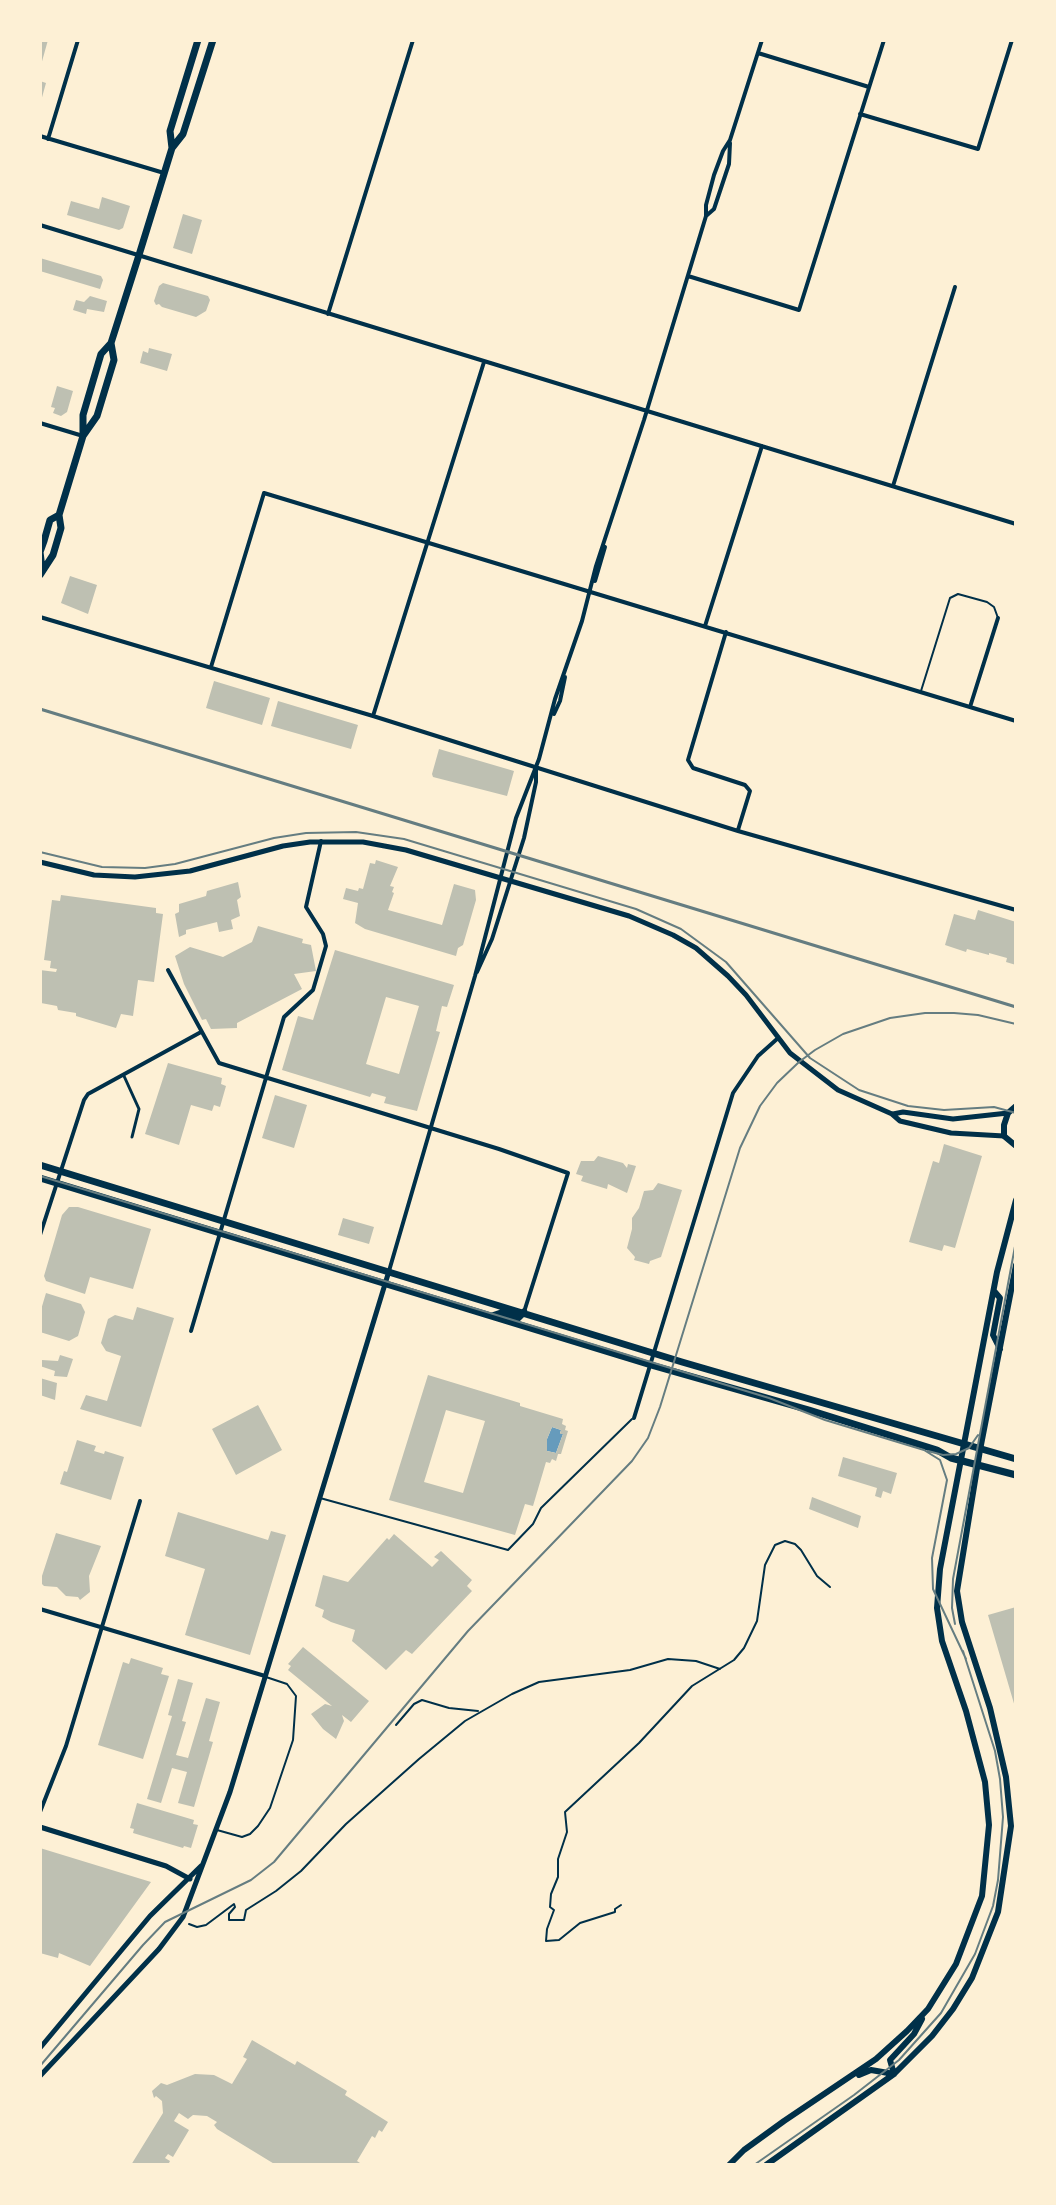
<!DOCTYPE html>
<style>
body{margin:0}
#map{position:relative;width:1056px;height:2205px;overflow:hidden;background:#fdf0d5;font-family:"Source Serif 4",serif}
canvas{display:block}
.frame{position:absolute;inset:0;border:42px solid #fdf0d5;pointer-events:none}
</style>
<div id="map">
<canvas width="1056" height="2205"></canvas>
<div class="frame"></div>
</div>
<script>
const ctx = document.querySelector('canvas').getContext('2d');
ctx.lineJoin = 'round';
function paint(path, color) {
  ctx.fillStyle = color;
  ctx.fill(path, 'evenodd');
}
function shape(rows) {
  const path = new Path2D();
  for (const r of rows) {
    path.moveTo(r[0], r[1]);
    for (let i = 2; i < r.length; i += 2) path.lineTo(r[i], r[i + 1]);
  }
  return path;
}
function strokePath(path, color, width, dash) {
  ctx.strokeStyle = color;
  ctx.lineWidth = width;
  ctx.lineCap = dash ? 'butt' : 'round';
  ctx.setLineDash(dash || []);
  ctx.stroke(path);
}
paint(shape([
 [552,1427,561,1430,560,1433,563,1434,556,1453,547,1451,547,1439]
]), '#669bbc');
paint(shape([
 [40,40,48,40,41,65,40,65],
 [40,81,46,83,41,101,40,101],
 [102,197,130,206,123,228,119,230,67,215,71,201,99,209],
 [183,214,202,220,192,254,173,248],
 [40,258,101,276,103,280,100,289,40,271],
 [163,283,208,296,210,300,206,311,196,317,162,307,159,304,156,305,154,301,159,286],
 [90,296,107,301,104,312,87,309,86,314,73,310,76,300,84,302],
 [149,348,172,354,167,371,140,363,143,351,148,353],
 [57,386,73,391,67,412,61,416,53,413,55,408,51,407],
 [70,576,97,585,88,614,61,603],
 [214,681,270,698,262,725,206,708],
 [278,701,358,725,351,749,271,726],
 [439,749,514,771,507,796,433,777,432,774],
 [376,860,398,867,390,886,394,887,392,892,394,893,388,910,442,925,454,884,475,890,476,900,463,945,458,948,456,956,365,929,355,923,358,903,343,899,346,888,358,891,359,888,363,889,370,863,375,864],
 [238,882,241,897,237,900,240,916,231,920,233,929,219,932,217,922,186,930,186,934,179,937,175,914,179,912,179,904,206,896,207,891],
 [61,895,156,908,156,913,163,914,154,982,138,980,133,1016,121,1014,116,1028,76,1016,76,1013,58,1010,57,1006,41,1003,40,970,56,972,57,969,50,968,51,961,44,960,52,900,60,901],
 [978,910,1016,922,1016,965,1006,962,1007,958,989,953,989,955,967,949,966,952,945,945,954,914,975,920],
 [258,926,303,939,302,943,311,945,316,971,294,974,302,989,237,1023,237,1028,211,1029,206,1019,202,1020,184,984,175,956,190,947,223,957,252,942],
 [335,950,454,985,447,1007,442,1006,436,1031,440,1032,417,1111,384,1103,386,1097,372,1093,370,1097,282,1070,298,1016,313,1020],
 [386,997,419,1006,399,1074,366,1064],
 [168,1063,222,1078,221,1084,226,1086,220,1107,214,1105,212,1111,191,1105,179,1145,145,1134],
 [275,1095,307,1105,294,1148,262,1138],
 [944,1144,982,1156,955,1248,944,1245,942,1251,909,1242,933,1161,939,1163],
 [598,1156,623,1163,627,1168,628,1164,636,1166,627,1193,608,1184,607,1189,581,1181,583,1176,576,1174,581,1161,594,1161],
 [658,1183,682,1190,661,1257,650,1261,649,1264,634,1260,635,1257,627,1248,632,1229,632,1218,639,1208,644,1191,653,1190],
 [69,1207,78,1207,151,1229,133,1289,90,1277,85,1294,46,1281,44,1276,62,1215],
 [343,1218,374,1227,369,1244,338,1235],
 [46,1293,81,1304,85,1312,78,1336,69,1341,40,1332,40,1313],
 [137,1307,174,1318,141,1427,80,1409,86,1395,107,1401,121,1356,106,1351,101,1343,108,1319,115,1315,133,1320],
 [60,1355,73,1359,67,1377,54,1376,55,1371,40,1366,42,1360,58,1361],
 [428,1375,520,1403,520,1406,563,1419,562,1424,566,1426,565,1430,568,1431,561,1454,558,1454,556,1461,552,1459,550,1463,546,1462,533,1506,525,1504,515,1535,389,1500],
 [446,1410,485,1421,463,1493,424,1482],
 [552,1427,561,1430,560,1434,563,1434,556,1453,547,1451,547,1439],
 [40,1378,57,1383,55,1400,40,1395],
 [258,1405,282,1450,236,1475,212,1429],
 [77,1440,96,1446,94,1451,104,1454,105,1451,124,1457,111,1500,60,1484,64,1471,67,1472],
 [843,1457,897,1473,891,1494,883,1491,881,1498,875,1496,877,1488,838,1476],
 [812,1497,861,1516,858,1528,809,1509],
 [178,1512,268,1540,271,1531,286,1535,250,1655,185,1635,205,1569,165,1556],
 [56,1533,101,1546,89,1576,90,1592,80,1600,78,1597,66,1596,57,1587,44,1586,40,1582],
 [394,1534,432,1567,439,1560,434,1557,441,1551,472,1580,467,1586,472,1591,412,1654,406,1650,386,1670,352,1641,355,1630,331,1622,322,1617,324,1610,315,1606,323,1575,348,1582,387,1538,389,1540],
 [1016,1607,1016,1707,1015,1707,988,1615],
 [303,1647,369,1701,351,1722,342,1715,344,1721,336,1739,323,1729,311,1714,325,1704,332,1706,288,1670,291,1666,288,1664],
 [131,1658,163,1668,161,1674,169,1676,143,1759,98,1745,123,1662,129,1664],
 [178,1679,193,1683,182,1721,186,1722,176,1755,188,1758,206,1698,220,1702,209,1741,213,1742,194,1807,178,1803,187,1772,172,1768,161,1803,147,1799,172,1716,168,1715],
 [137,1803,194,1820,193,1824,198,1825,191,1848,184,1846,183,1848,133,1833,134,1829,130,1828],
 [40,1848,151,1882,90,1966,59,1953,58,1958,40,1953],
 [252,2040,295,2065,297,2061,347,2091,345,2095,388,2122,382,2132,379,2130,375,2138,372,2136,357,2161,363,2165,276,2165,217,2129,214,2125,217,2122,207,2116,193,2115,188,2119,179,2113,174,2121,189,2130,173,2157,168,2154,165,2158,170,2161,168,2165,131,2165,163,2113,162,2101,156,2096,154,2098,152,2091,161,2083,167,2085,195,2074,214,2075,232,2084,247,2059,243,2057]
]), '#bec0b2');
strokePath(shape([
 [396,1725,414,1704,422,1700,449,1708,478,1711],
 [621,1905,615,1909,615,1912,580,1923,559,1940,546,1941,547,1929,554,1910,550,1907,551,1894,558,1877,558,1859,567,1832,565,1812,639,1743,692,1686,734,1660,744,1648,757,1621,765,1565,775,1545,785,1541,795,1544,801,1550,817,1576,830,1587],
 [189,1924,197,1927,206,1925,234,1904,235,1907,229,1914,229,1920,244,1920,246,1910,276,1891,301,1871,346,1824,419,1759,465,1721,512,1694,539,1682,630,1670,668,1659,696,1661,720,1669]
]), '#003049', 2);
strokePath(shape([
 [921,691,950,598,958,594,987,602,994,607,998,618],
 [320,1498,508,1550,533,1524,541,1508,632,1419],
 [217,1830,242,1837,250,1834,258,1826,270,1808,293,1740,296,1696,287,1684,266,1677]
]), '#003049', 2);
strokePath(shape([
 [124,1076,139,1109,132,1137]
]), '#003049', 3);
strokePath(shape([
 [758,53,869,87],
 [860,114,978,149,1012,40],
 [40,136,164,173],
 [48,139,78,40],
 [706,216,714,209,729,164,730,143],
 [40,225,1016,524],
 [688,276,799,310,884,40],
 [328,314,413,40],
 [40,423,83,436],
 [893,486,955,287],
 [595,581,605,547],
 [40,617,373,716,738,831,1016,910],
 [705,626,762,446],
 [726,632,688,760,693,768,745,785,750,791,738,830],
 [211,667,264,493,1016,721],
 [970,707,998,618],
 [554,714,560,701,565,677],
 [373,716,484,362],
 [168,970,219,1063,499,1149,568,1173,524,1312],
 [477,972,492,939,524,838,536,782,536,770],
 [40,1235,84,1100,88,1094,201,1032],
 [389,1271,475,976,516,818,539,759,555,699,582,621,596,566,644,420,706,216,706,205,714,175,723,151,730,140,762,40],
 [191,1331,284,1017,313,990,326,946,323,934,306,907,321,841],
 [634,1418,733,1093,758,1056,777,1039],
 [40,1609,265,1676],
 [40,1812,66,1746,140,1501]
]), '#003049', 4);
strokePath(shape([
 [40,862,94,875,135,877,190,871,283,846,310,842,363,842,406,850,629,916,673,935,696,948,728,976,746,995,790,1053,838,1090,892,1114,900,1121,951,1133,1004,1136],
 [893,1114,903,1112,953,1119,1008,1113],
 [40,1827,166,1866,190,1879],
 [40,2048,150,1916,201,1866],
 [40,2076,159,1949,183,1917,230,1792,389,1271]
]), '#003049', 5);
strokePath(shape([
 [1016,1106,1008,1113,1004,1125,1004,1136,1016,1146],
 [994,1291,1000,1298,993,1335,1000,1349],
 [894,2074,890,2060,914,2034,922,2019],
 [859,2075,871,2070,894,2074],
 [729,2165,744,2150,784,2121,876,2059,907,2031,928,2009,956,1964,982,1896,989,1825,985,1782,966,1711,942,1641,937,1608,940,1569,997,1272,1016,1200],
 [766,2165,894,2074,932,2036,953,2009,972,1978,998,1912,1011,1826,1006,1777,990,1708,962,1622,957,1591,980,1450,1016,1265]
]), '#003049', 6);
strokePath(shape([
 [172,148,170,131,198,40],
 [83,435,83,415,101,354,111,343],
 [42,568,40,552,44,541,50,520,59,515],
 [40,575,53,555,61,528,59,515,83,436,97,416,114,360,111,343,139,255,172,148,183,134,213,40],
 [40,1165,682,1362,1016,1459],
 [40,1178,651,1365,809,1410,937,1450,951,1458,1016,1475],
 [492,1316,501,1313,518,1318,524,1312]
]), '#003049', 7);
strokePath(shape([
 [40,852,102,867,145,868,175,864,274,838,306,833,356,832,404,839,636,909,681,929,726,962,810,1058,859,1090,908,1106,944,1110,994,1107,1016,1113],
 [40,1176,769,1398,825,1420,924,1450,940,1460,947,1480,932,1558,933,1589,966,1659],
 [928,1451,943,1455,956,1454,969,1448,978,1435],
 [955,1624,952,1608,953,1579,1016,1241],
 [40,2066,143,1945,165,1922,251,1880,274,1862,468,1631,632,1461,648,1438,660,1407,740,1148,760,1106,777,1083,799,1062,815,1050,843,1034,890,1018,925,1013,954,1013,978,1015,1016,1024],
 [754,2165,854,2095,899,2060,941,2013,975,1954,993,1906,998,1880,1003,1817,1000,1779,995,1751,963,1651]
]), '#657d81', 2);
strokePath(shape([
 [40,709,1016,1007]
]), '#657d81', 3);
</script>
